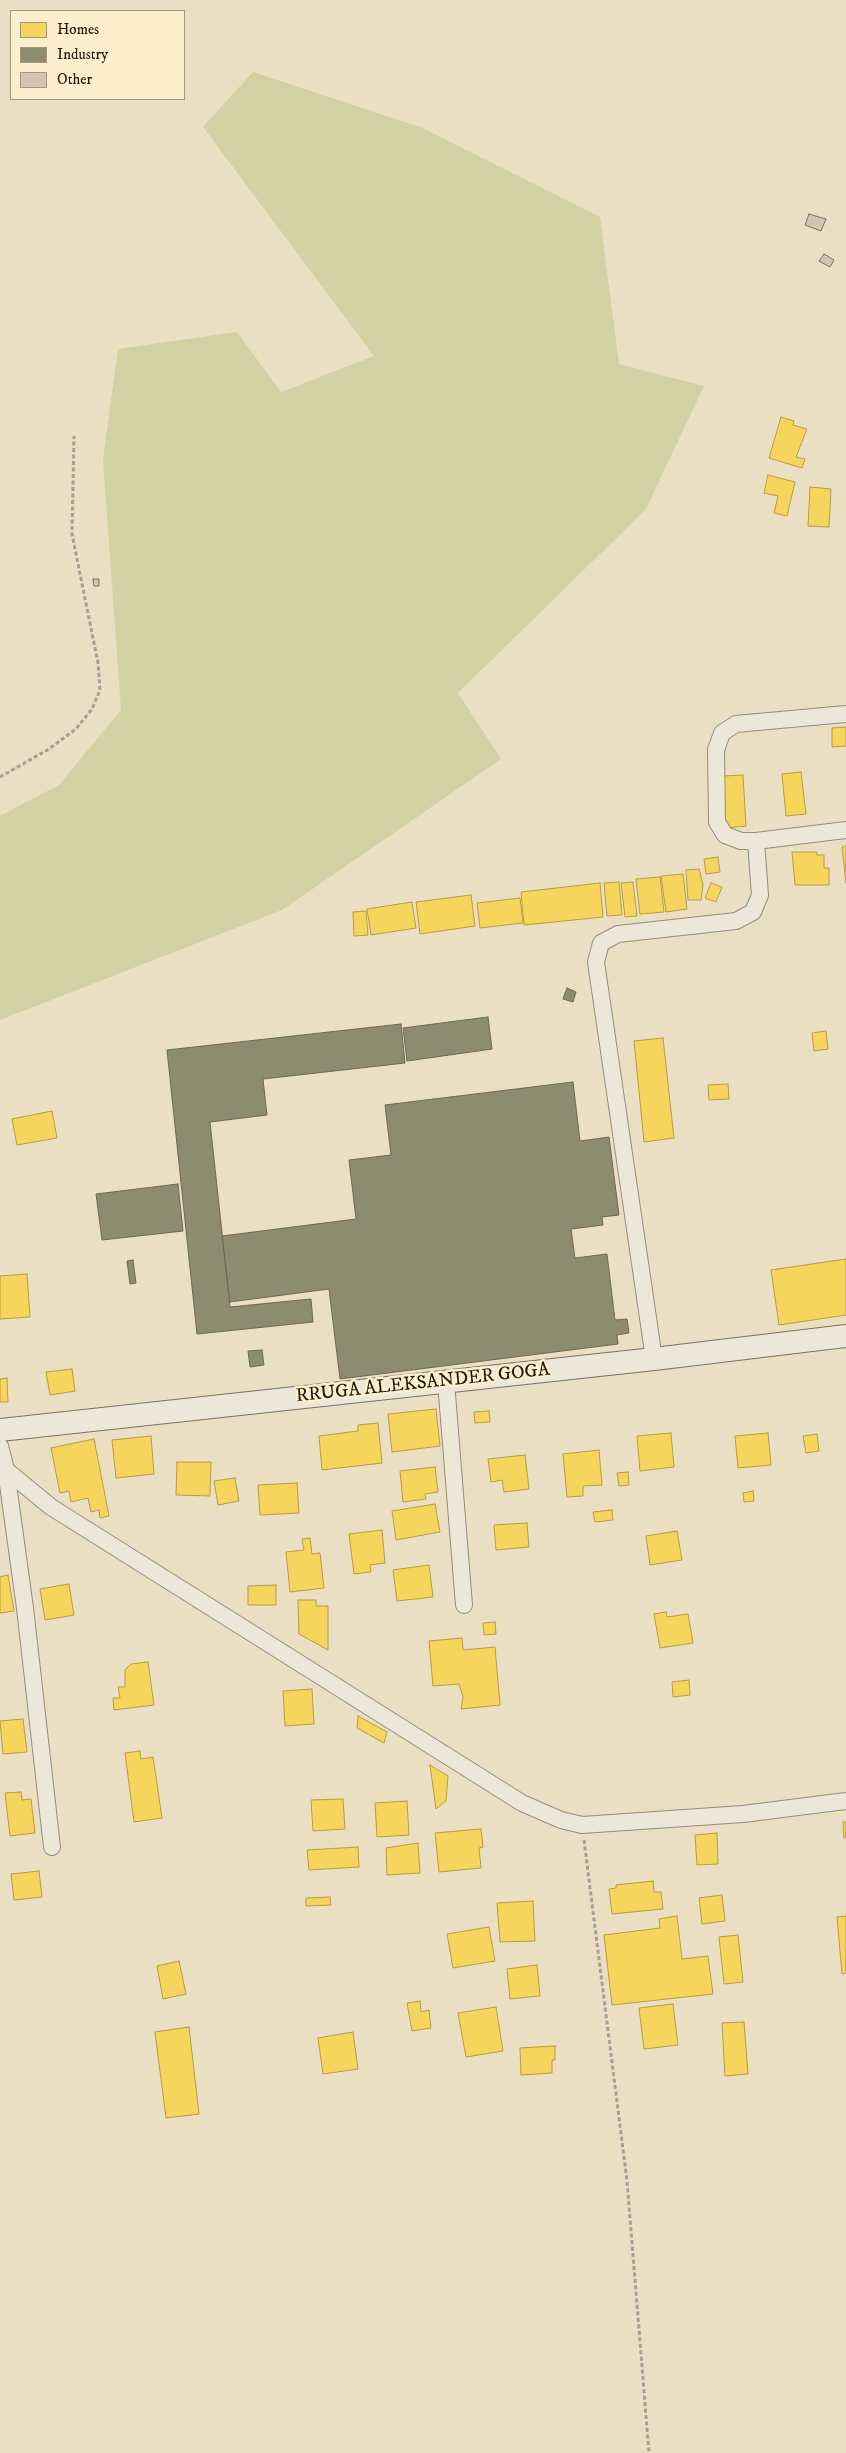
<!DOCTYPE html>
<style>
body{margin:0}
#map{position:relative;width:846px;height:2453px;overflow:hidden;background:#eadfc3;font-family:"IM FELL DW Pica",serif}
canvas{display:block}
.legend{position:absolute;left:10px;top:10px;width:175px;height:90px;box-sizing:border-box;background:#fbefce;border:1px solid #a6987f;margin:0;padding:6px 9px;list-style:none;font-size:15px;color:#261509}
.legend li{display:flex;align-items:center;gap:10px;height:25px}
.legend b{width:25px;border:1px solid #a6987f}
</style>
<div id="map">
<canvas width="846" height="2453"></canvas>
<ul class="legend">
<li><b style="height:14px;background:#f6d55c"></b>Homes</li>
<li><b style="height:14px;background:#8c8c6e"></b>Industry</li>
<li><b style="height:14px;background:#d5c3b1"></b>Other</li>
</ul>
</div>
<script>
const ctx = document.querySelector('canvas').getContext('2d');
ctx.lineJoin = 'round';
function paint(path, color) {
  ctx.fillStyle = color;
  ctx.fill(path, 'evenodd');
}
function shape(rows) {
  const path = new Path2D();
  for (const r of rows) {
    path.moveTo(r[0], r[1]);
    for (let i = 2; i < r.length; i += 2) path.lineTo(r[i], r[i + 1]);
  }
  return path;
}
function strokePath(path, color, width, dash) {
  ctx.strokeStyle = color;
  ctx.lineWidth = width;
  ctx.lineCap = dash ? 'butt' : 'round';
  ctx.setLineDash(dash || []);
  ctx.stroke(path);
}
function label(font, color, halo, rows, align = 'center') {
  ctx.font = font + ' "IM FELL DW Pica",serif';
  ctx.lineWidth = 5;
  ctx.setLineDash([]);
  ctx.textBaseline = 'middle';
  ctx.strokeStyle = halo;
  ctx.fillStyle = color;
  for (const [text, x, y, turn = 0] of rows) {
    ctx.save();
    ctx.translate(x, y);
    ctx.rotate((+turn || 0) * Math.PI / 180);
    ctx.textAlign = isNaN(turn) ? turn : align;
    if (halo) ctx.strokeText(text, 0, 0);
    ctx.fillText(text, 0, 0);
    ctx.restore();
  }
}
paint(shape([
 [253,72,423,128,600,217,619,364,704,386,646,509,458,693,501,759,282,910,0,1020,0,816,59,785,121,710,103,460,118,349,237,332,281,392,374,356,203,127]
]), '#d3d0a4');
const homes = shape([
 [781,417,794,421,793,425,807,429,796,457,805,459,802,468,769,458,781,417],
 [768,475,795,482,787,516,774,513,778,496,764,493,768,475],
 [810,487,831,489,829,527,808,526,810,487],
 [846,727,846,746,832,747,832,728,846,727],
 [801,772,806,814,786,816,782,774,801,772],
 [743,775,746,826,726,828,723,776,743,775],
 [846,846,846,883,842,847,846,846],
 [792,852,817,852,817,855,824,855,824,868,829,868,829,885,795,885,792,852],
 [718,857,720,872,706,874,704,859,718,857],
 [699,869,703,884,701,900,688,900,686,870,699,869],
 [683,874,687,909,666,912,661,876,683,874],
 [660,877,664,912,640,914,636,879,660,877],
 [619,882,622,915,607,916,604,883,619,882],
 [633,882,637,916,625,917,621,883,633,882],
 [600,883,603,917,524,925,521,892,600,883],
 [711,883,722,887,716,902,705,898,711,883],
 [471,895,475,926,420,934,416,902,471,895],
 [520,898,523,923,480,928,477,903,520,898],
 [412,902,416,928,371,935,367,909,412,902],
 [366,911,368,935,354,936,353,912,366,911],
 [826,1031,828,1049,814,1051,812,1033,826,1031],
 [663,1038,674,1138,644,1142,634,1041,663,1038],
 [728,1084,729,1099,709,1100,708,1085,728,1084],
 [52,1111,57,1138,17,1145,12,1119,52,1111],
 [846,1259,846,1315,779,1325,771,1270,846,1259],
 [27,1274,30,1317,0,1319,0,1276,27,1274],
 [72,1369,75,1391,50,1395,46,1372,72,1369],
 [7,1378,8,1402,0,1402,0,1379,7,1378],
 [436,1409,440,1446,392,1452,388,1414,436,1409],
 [489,1411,490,1422,475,1423,474,1412,489,1411],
 [378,1423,382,1463,322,1470,319,1436,358,1431,358,1425,378,1423],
 [671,1433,674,1467,640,1471,637,1436,671,1433],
 [768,1433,771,1465,738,1468,735,1436,768,1433],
 [817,1434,819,1451,806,1453,803,1436,817,1434],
 [151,1436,154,1474,116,1478,112,1440,151,1436],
 [94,1439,109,1516,100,1518,99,1510,91,1512,88,1498,71,1502,69,1491,60,1493,51,1448,94,1439],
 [599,1450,602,1485,583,1486,583,1496,567,1497,563,1454,599,1450],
 [525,1455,529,1489,504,1492,502,1480,491,1482,488,1459,525,1455],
 [177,1462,211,1462,210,1496,176,1495,177,1462],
 [435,1467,438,1492,425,1494,426,1499,403,1502,400,1471,435,1467],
 [628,1472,629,1485,619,1486,617,1473,628,1472],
 [235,1478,239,1501,218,1505,214,1481,235,1478],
 [297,1483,299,1513,260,1515,258,1485,297,1483],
 [753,1491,754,1501,744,1502,743,1493,753,1491],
 [435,1504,440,1532,396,1540,392,1511,435,1504],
 [612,1510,613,1520,595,1522,593,1512,612,1510],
 [527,1523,529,1547,496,1550,494,1525,527,1523],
 [382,1530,385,1563,370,1565,371,1572,354,1574,349,1534,382,1530],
 [677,1531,682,1560,650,1565,646,1536,677,1531],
 [310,1538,312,1554,320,1553,324,1588,290,1592,286,1552,304,1550,302,1539,310,1538],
 [429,1565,433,1597,397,1601,393,1570,429,1565],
 [8,1575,14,1611,0,1613,0,1577,8,1575],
 [69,1584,74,1615,45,1620,40,1589,69,1584],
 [276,1585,276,1605,248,1605,248,1586,276,1585],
 [298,1600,316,1600,316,1606,328,1606,328,1650,299,1634,298,1600],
 [666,1612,667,1617,688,1614,693,1643,660,1648,654,1614,666,1612],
 [495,1622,496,1634,484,1635,483,1623,495,1622],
 [462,1638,463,1650,495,1647,500,1705,461,1709,463,1697,459,1684,433,1686,429,1641,462,1638],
 [148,1662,154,1705,114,1710,113,1698,120,1698,118,1687,125,1687,125,1670,131,1664,148,1662],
 [689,1680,690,1695,673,1697,672,1682,689,1680],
 [312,1689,314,1724,285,1726,283,1691,312,1689],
 [358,1716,387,1732,384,1743,357,1728,358,1716],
 [23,1719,27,1752,3,1754,0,1721,23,1719],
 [140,1751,141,1759,153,1757,162,1818,134,1822,125,1753,140,1751],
 [430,1765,448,1776,446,1801,436,1809,430,1765],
 [21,1792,22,1800,31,1799,35,1833,10,1836,5,1793,21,1792],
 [343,1799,345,1829,313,1831,311,1800,343,1799],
 [407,1801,409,1835,377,1837,375,1803,407,1801],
 [843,1822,846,1822,846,1838,844,1838,843,1822],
 [481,1829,483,1847,479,1848,481,1868,439,1872,435,1833,481,1829],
 [717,1833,718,1864,697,1865,695,1835,717,1833],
 [418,1843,420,1873,387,1875,386,1848,418,1843],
 [358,1847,359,1867,309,1870,307,1850,358,1847],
 [39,1871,42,1897,14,1900,11,1874,39,1871],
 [653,1881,654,1892,661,1892,663,1909,612,1914,609,1889,616,1888,616,1885,653,1881],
 [722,1895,725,1921,702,1924,699,1898,722,1895],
 [330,1897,331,1905,306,1906,306,1898,330,1897],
 [533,1901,535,1941,500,1942,497,1903,533,1901],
 [677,1916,682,1959,708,1956,713,1994,612,2005,604,1935,660,1928,659,1919,677,1916],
 [846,1916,846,1973,842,1974,837,1917,846,1916],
 [489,1927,495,1961,453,1968,447,1934,489,1927],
 [738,1935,743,1982,724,1984,719,1937,738,1935],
 [179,1961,186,1994,163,1999,157,1966,179,1961],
 [537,1965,540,1996,510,1999,507,1969,537,1965],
 [420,2001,421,2012,429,2010,431,2028,412,2031,407,2003,420,2001],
 [673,2004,678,2045,644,2049,639,2008,673,2004],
 [496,2007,503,2051,466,2057,458,2013,496,2007],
 [744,2022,748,2074,725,2076,722,2023,744,2022],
 [189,2027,199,2114,166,2118,155,2032,189,2027],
 [353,2032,358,2069,323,2074,318,2038,353,2032],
 [555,2046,555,2060,552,2060,552,2073,521,2075,520,2048,555,2046]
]);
paint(homes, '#f6d55c');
strokePath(homes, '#b89b43', 1);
const industry = shape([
 [567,988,576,992,573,1002,563,999,567,988],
 [488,1017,492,1049,407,1061,403,1028,488,1017],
 [401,1024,405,1063,263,1079,267,1115,210,1122,230,1307,311,1299,313,1322,197,1334,167,1050,401,1024],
 [573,1082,580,1141,609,1137,619,1215,602,1217,603,1225,571,1229,575,1258,607,1254,615,1320,627,1319,629,1333,617,1335,618,1344,340,1379,329,1289,230,1302,222,1236,356,1219,349,1160,391,1155,385,1105,573,1082],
 [178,1184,183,1231,102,1240,96,1194,178,1184],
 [133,1260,136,1283,130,1284,127,1261,133,1260],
 [262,1350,264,1365,250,1367,248,1351,262,1350]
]);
paint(industry, '#8c8c6e');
strokePath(industry, '#6d6850', 1);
const building = shape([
 [809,214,826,219,821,231,805,225,809,214],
 [824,254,834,260,830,267,819,261,824,254],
 [93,579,99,579,99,586,94,586,93,579]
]);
paint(building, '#d5c3b1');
strokePath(building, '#797162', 1);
const minor = shape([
 [846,714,736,724,722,733,716,750,717,822,725,835,741,841,756,841,846,830],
 [654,1359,596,962,601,943,618,934,736,921,753,912,760,895,756,841],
 [446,1382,464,1605],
 [0,1446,6,1470,51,1507,522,1803,561,1820,582,1825,743,1814,846,1801],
 [6,1470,25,1608,52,1847]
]);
const secondary = shape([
 [0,1430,654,1359,846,1336]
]);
strokePath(minor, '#948c7c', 18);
strokePath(secondary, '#797162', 24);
strokePath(shape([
 [0,777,49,749,76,729,92,709,100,690,98,663,72,534,74,436],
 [584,1840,627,2181,649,2453]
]), '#a59f94', 3, [4, 2.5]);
strokePath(minor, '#ece7d9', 16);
strokePath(secondary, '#ece7d9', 22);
label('19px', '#261509', '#fbefce', [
 ["RRUGA ALEKSANDER GOGA",423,1384,-6]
]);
</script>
